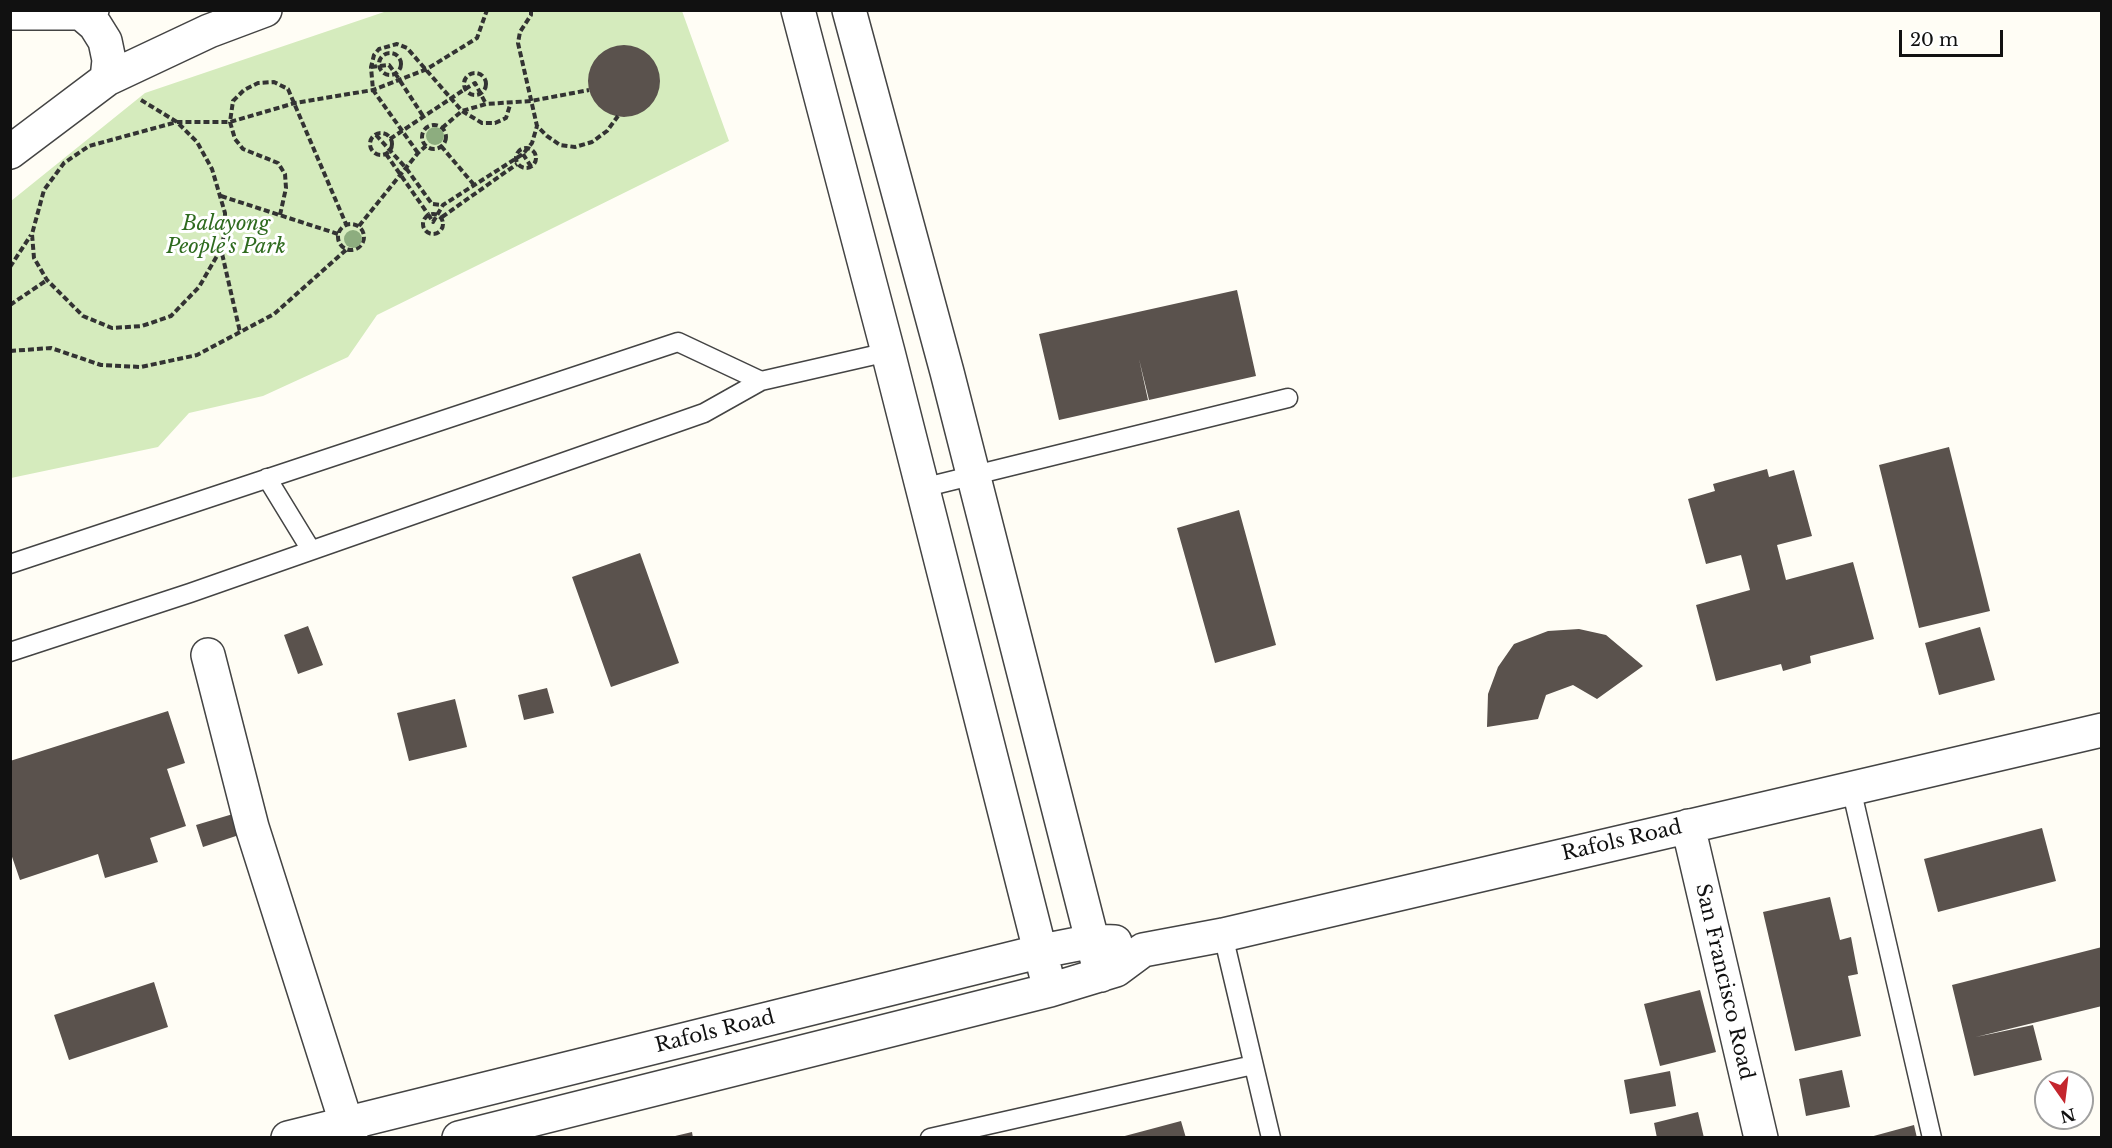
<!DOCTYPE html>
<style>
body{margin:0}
#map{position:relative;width:2112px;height:1148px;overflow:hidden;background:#fffdf5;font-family:"Libre Baskerville",serif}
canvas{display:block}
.frame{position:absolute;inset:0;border:12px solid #111;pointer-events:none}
.north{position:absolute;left:2034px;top:1070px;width:60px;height:60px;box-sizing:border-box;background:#fff;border:2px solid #a0a0a0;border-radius:50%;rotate:166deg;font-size:16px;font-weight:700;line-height:24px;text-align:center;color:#111}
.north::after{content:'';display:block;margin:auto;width:21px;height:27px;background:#c4262e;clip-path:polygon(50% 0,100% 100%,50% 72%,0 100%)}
.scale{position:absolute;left:1899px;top:30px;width:104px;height:27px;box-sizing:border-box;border:3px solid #111;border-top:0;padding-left:8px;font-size:18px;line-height:21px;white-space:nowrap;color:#111;-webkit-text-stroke:4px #fff;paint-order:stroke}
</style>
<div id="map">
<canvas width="2112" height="1148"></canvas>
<div class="frame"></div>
<div class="north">N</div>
<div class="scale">20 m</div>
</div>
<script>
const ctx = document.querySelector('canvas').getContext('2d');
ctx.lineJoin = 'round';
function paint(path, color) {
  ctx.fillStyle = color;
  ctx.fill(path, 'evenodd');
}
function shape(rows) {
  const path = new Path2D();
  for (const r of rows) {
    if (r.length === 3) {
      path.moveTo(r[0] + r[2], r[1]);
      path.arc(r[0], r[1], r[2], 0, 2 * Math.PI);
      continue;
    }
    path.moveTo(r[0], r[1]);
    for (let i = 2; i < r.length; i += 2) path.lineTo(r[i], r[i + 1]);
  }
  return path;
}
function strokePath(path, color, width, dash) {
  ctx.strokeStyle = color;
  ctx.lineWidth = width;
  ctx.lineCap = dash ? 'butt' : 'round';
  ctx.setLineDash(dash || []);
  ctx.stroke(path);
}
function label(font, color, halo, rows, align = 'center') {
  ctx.font = font + ' "Libre Baskerville",serif';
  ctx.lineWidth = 6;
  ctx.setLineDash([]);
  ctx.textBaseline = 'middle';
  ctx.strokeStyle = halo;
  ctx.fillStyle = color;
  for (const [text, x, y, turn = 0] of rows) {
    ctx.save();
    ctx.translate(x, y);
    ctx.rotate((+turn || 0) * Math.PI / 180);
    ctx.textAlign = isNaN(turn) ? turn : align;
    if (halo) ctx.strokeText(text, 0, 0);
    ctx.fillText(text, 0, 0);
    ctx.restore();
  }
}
paint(shape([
 [387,11,682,11,729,141,377,315,348,357,263,396,189,413,158,447,11,478,11,201,145,93]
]), '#d5ebbd');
paint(shape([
 [624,81,36],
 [1237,290,1256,376,1149,400,1139,359,1148,400,1059,420,1039,334],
 [1949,447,1990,611,1919,628,1879,465],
 [1767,469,1769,477,1794,470,1812,536,1777,545,1786,580,1853,562,1874,639,1810,656,1811,663,1783,671,1781,664,1716,681,1696,605,1750,590,1741,555,1706,564,1688,499,1715,491,1713,484],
 [1239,510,1276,645,1215,663,1177,528],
 [640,553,679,663,611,687,572,577],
 [308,626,323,665,298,674,284,635],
 [1980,627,1995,680,1939,695,1925,643],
 [1579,629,1606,635,1643,666,1597,699,1573,685,1546,695,1538,719,1487,727,1488,694,1498,667,1514,644,1548,631],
 [547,688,554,713,524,720,518,695],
 [455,699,467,747,409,761,397,713],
 [168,711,185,763,167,769,186,826,150,838,158,862,105,878,98,854,20,880,10,851,10,761],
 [233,814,239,835,203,847,196,825],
 [2042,828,2056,881,1938,912,1924,859],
 [1830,897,1840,940,1851,937,1858,974,1848,976,1861,1036,1795,1051,1763,912],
 [2102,947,2102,1006,1976,1037,2033,1025,2042,1060,1974,1076,1952,985],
 [154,982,168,1027,69,1060,54,1015],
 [1700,990,1716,1052,1660,1066,1644,1004],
 [1842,1070,1850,1107,1806,1116,1799,1079],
 [1670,1071,1676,1106,1630,1114,1624,1080],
 [1698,1112,1704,1138,1657,1138,1654,1123],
 [1181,1121,1186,1138,1121,1138,1121,1137],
 [1914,1125,1917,1138,1870,1138,1870,1137],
 [692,1132,693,1138,671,1138,671,1137]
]), '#5a524d');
const service = shape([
 [267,478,311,550],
 [922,488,1288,398],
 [10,564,678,342,761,381],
 [10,652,190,593,704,413,761,381,888,352],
 [1851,788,1932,1138],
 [1223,935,1271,1138],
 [930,1138,1253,1065]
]);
const minor = shape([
 [208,655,252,827,351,1138]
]);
const tertiary = shape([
 [798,10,888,352,1050,990],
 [849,10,947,372,1101,975],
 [10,13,81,13,92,10],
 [81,13,95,25,105,41,109,60,107,79],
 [10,152,107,79,209,31,265,10],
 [1688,826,1761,1138],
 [288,1138,1042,951,1093,941,1115,942],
 [459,1138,1050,990,1116,970,1143,950,1223,935,2102,730]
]);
strokePath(service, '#444', 21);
strokePath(minor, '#444', 36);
strokePath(tertiary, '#444', 36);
strokePath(shape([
 [531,10,531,15,520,32,518,43,537,126,547,136,560,145,575,147,592,142,607,131,618,116],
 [371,67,389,65,395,73],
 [465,89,475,83,486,104],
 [141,100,177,122,197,142,212,169,225,213,225,231,221,249,240,332],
 [434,137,12],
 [442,128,462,111,486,104,531,101,589,90],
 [376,135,406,168,432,204,443,205],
 [441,146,475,186],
 [418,153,373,90,371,67,374,55,379,49,397,44,407,48,462,111,482,123,495,123,506,118,511,102],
 [523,154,532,168],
 [221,196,338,234],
 [428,214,433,222,443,205,523,154,532,143,537,126],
 [280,215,286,188,285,174,278,163,243,149,235,139,230,122,233,101,244,90,258,83,274,82,288,89,346,224],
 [442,217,517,164],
 [351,237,13],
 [359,226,418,153,426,146],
 [221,249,199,287,171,316,142,326,112,328,83,316,47,280,34,258,32,234,44,190,64,163,89,146,177,122,230,122,295,103,373,90,427,69,477,38,487,10],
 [10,267,31,235],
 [10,305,47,280],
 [10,351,51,348,101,365,141,367,197,355,274,314,346,250]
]), '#333', 4, [6, 3]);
strokePath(service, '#fff', 18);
strokePath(minor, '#fff', 33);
strokePath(tertiary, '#fff', 33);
strokePath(shape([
 [390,64,11],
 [395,73,423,116],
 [475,84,11],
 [381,144,11],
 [390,139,465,89],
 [526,158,10],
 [386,154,428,214],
 [433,224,10]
]), '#333', 4, [6, 3]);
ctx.fillStyle = '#8dad7f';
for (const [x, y] of [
 [435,136],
 [353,239]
]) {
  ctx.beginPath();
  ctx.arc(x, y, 9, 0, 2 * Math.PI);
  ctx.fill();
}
label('italic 20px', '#2f6b1f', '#fff', [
 ["Balayong",226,224],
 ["People's Park",226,247]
]);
label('20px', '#111', '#fff', [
 ["Rafols Road",1622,841,-13],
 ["San Francisco Road",1724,982,77],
 ["Rafols Road",715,1032,-14]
]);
</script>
